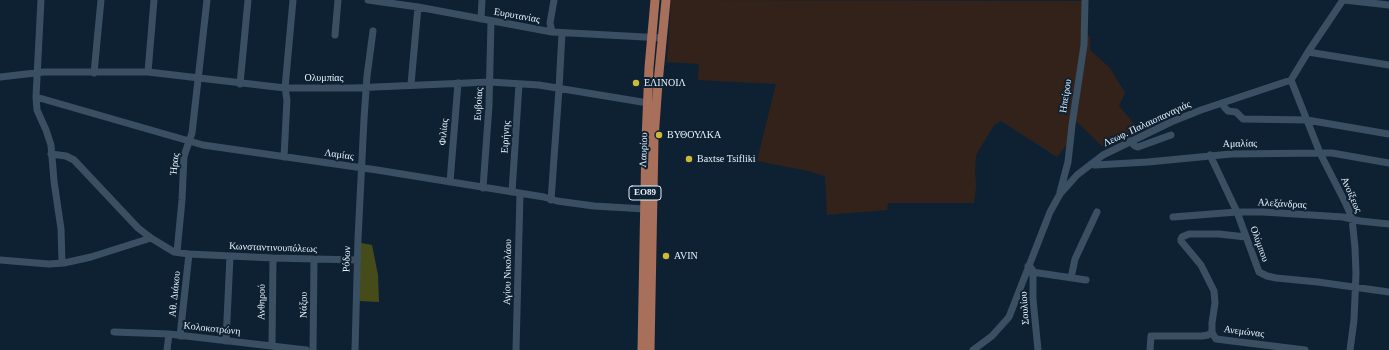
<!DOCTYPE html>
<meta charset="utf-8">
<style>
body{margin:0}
canvas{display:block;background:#0e2132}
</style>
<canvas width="1389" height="350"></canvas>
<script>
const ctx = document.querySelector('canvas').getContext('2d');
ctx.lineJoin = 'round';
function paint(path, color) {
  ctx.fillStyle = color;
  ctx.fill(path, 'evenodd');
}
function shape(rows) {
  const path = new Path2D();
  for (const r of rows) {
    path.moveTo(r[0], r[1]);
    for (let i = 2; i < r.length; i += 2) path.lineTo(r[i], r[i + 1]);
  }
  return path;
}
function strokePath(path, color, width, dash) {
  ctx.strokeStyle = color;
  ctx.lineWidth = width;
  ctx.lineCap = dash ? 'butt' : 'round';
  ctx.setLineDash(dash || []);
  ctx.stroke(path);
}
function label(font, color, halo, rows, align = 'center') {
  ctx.font = font + ' "Times New Roman",serif';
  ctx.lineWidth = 4;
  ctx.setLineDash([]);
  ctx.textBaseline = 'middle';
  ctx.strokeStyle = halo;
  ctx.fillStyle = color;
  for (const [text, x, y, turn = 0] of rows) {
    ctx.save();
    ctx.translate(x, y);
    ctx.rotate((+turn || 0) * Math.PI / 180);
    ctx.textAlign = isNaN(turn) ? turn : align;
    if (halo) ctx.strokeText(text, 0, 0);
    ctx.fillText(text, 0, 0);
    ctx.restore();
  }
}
paint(shape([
 [671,0,1083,1,1083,35,1090,36,1090,50,1110,68,1125,93,1119,106,1141,132,1105,149,1078,123,1071,121,1068,143,1057,157,1001,121,994,125,976,155,975,173,976,186,974,203,888,203,887,210,827,215,825,176,808,171,757,161,776,84,698,80,699,64,667,62]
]), '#33221a');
paint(shape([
 [361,243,372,245,378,275,379,302,359,301]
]), '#454b19');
strokePath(shape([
 [41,0,36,97,37,110,46,130,51,145,54,181,61,229,62,263],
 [368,0,418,7,552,32,663,38],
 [1344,0,1389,5],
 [481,19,482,0],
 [552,32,550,23,554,0],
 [335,35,338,0],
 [1308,52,1389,65],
 [148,72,154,0],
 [94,73,101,0],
 [0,77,44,72,148,72,285,88,352,88,490,82,539,85,648,103],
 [1291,80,1320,153,1346,204,1352,218,1355,248,1356,273,1354,320,1350,350],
 [240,84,248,0],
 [411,84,418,7],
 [36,97,203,145,377,170,544,197,557,201,594,206,645,209],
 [1222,103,1225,108,1228,111,1236,112,1243,119,1307,120,1389,134],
 [1130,141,1135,146,1138,147,1171,135],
 [51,154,66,156,74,160,138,228,151,238,174,252,189,254,273,258,357,260],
 [1210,155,1237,212,1259,272,1267,276,1276,278,1318,282,1389,292],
 [284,157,287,100,285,88,293,0],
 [1091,164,1095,165,1148,162,1231,154,1320,153,1332,153,1389,163],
 [450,182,458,83],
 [483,188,489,106,491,21],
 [512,192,519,84],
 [1060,192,1068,162,1072,125,1084,45,1085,0],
 [551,200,559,89,562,33],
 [1173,217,1237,212,1263,212,1343,217,1360,221,1389,224],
 [1246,237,1219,234,1189,234,1182,237,1181,239,1181,241,1201,265,1214,291,1215,303,1212,323,1212,332,1214,336,1216,339,1305,350],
 [177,252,182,200,184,156,192,133,207,0],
 [0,260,49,264,64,263,91,257,151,238],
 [1028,266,1032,269,1033,277,1033,299,1038,350],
 [1032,272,1086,280],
 [1071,278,1075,259,1097,212],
 [114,332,169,334,306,350],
 [180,336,189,254],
 [226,341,230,256],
 [272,345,273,258],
 [167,350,169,334],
 [313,350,314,260],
 [355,350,358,239,364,119,367,76,373,31],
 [516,350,520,194],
 [973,350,992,336,1009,317,1050,212,1060,194,1077,175,1103,155,1171,122,1201,110,1291,80,1308,52,1343,0],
 [1150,350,1151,336,1202,336,1208,335,1212,332]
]), '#3a4f62', 7);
strokePath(shape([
 [642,350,646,140,649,68,655,0],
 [650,350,654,139,658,83,666,0]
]), '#a86f5b', 9);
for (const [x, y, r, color] of [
 [636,83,4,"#cdb938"],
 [659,135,4,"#cdb938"],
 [689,159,4,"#cdb938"],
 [666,256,4,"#cdb938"]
]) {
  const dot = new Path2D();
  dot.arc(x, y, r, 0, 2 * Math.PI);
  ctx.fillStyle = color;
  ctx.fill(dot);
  strokePath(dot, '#0e2132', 1.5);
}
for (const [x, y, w] of [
 [645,193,32]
]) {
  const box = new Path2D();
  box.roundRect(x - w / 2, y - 7, w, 14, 3);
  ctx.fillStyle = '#0e2132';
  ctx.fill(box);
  strokePath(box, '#e5f1fc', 1);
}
label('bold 9px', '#e5f1fc', null, [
 ["ΕΟ89",645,193]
]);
label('10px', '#e5f1fc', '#0e2132', [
 ["Ευρυτανίας",517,16,10],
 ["Ολυμπίας",324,78],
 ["Ηπείρου",1066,96,-81],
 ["Ευβοίας",479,104,-87],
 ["Λεωφ. Παλαιοπαναγιάς",1147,124,-25],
 ["Φιλίας",444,132,-85],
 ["Ειρήνης",506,137,-86],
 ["Αμαλίας",1240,144,-1],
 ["Λαυρίου",644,150,-88],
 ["Λαμίας",339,155,8],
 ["Ήρας",175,164,-83],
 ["Ανοίξεως",1351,195,66],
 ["Αλεξάνδρας",1282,204,3],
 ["Ολύμπου",1259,244,70],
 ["Κωνσταντινουπόλεως",273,248,2],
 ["Ρόδων",347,259,-88],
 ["Αγίου Νικολάου",508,272,-89],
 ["Αθ. Διάκου",175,294,-84],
 ["Ανθηρού",262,302,-89],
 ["Νάξου",304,305,-89],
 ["Σουλίου",1025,308,-94],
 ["Κολοκοτρώνη",212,329,6],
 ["Ανεμώνας",1244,332,7]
]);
label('10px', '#e5f1fc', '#0e2132', [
 ["ΕΛΙΝΟΙΛ",644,83],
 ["ΒΥΘΟΥΛΚΑ",667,135],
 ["Baxtse Tsifliki",697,159],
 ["AVIN",674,256]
], 'left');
</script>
